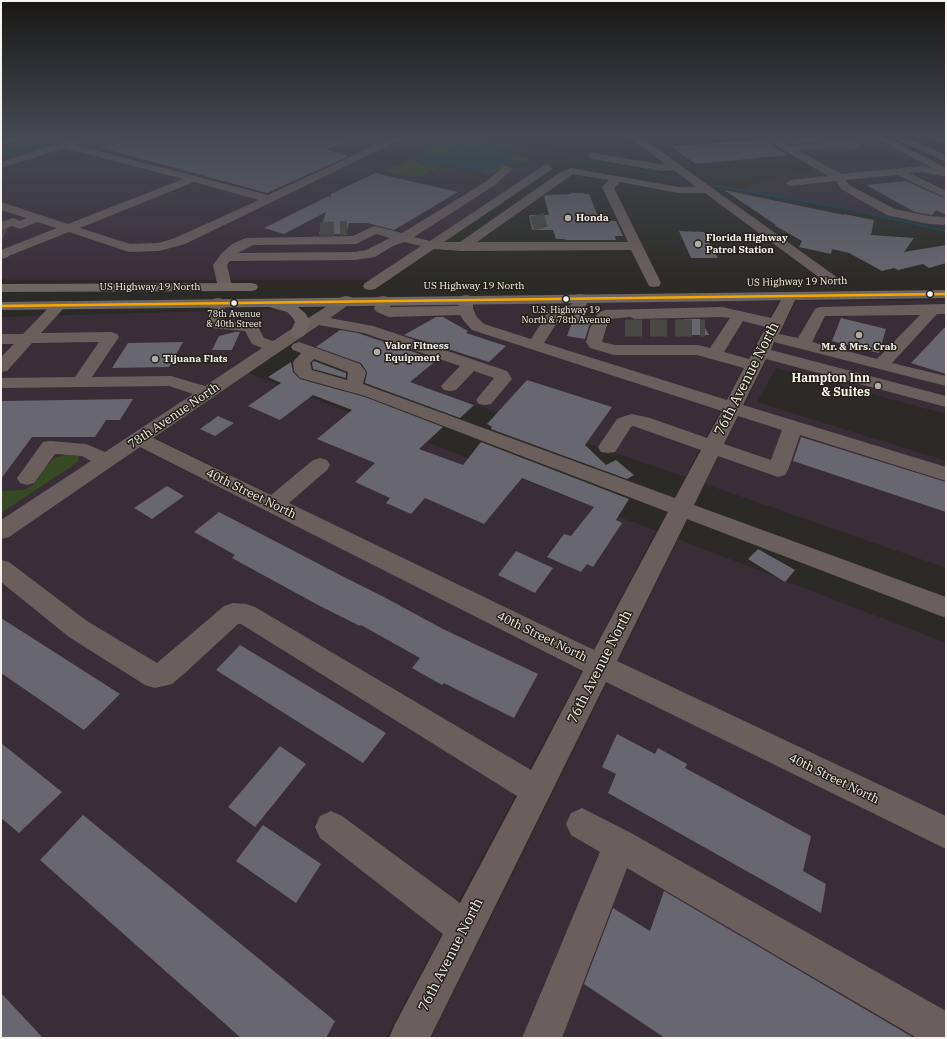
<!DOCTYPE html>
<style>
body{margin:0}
#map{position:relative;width:947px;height:1039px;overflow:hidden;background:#2c2a26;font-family:"IBM Plex Serif",serif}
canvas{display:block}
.frame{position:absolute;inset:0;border:2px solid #f6f3ee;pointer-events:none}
</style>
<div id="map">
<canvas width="947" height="1039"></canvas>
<div class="frame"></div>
</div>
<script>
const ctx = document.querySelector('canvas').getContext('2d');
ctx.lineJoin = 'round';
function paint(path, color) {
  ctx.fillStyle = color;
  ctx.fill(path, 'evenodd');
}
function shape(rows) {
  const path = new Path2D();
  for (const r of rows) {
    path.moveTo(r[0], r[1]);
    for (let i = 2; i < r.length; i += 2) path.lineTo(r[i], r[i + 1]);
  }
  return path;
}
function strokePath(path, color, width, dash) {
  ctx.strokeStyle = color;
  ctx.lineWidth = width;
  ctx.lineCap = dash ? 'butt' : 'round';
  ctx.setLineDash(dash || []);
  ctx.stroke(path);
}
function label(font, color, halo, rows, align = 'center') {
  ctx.font = font + ' "IBM Plex Serif",serif';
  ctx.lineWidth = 3;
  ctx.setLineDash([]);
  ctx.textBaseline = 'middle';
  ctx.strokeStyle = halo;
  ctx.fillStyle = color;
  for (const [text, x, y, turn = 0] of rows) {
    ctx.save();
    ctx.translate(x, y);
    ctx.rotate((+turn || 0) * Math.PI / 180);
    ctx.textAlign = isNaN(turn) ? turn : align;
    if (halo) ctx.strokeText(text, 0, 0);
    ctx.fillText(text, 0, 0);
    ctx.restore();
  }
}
paint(shape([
 [69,137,471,137,566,154,528,182,371,280,8,280,1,278,1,261,11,252,1,251,1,158],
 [450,140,460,140,528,157,500,169,483,174,444,165,417,178,409,177,386,172,386,170,416,157,439,143],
 [770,137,873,137,931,167,843,176,815,161,814,155,783,140,775,140],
 [817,169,834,176,784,182,790,185,841,180,903,216,913,215,849,179,938,170,946,175,946,229,743,189,760,182],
 [946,300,946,414,776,368,757,402,946,461,946,568,705,484,796,301],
 [591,301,779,301,685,477,294,342,301,337,304,337,305,334,344,308],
 [279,309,286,312,293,317,295,322,291,331,1,523,1,317],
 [248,373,656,531,593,651,153,437],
 [139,447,583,669,386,1038,1,1038,1,540],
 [678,539,946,643,946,819,617,663],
 [608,681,946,847,946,1038,431,1038]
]), '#392d38');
paint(shape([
 [450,140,460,140,530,159,523,162,507,165,489,174,483,174,478,171,494,168,507,162,504,155,496,151,459,144,454,146,450,153,428,153,416,160,415,161,424,166,431,167,435,166,444,165,422,176,409,177,386,172,386,170,416,157,439,143],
 [64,455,79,456,78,462,1,513,1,491,24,490,33,485,42,471,54,458]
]), '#364b24');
paint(shape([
 [28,137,69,137,1,158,1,145],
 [459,144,496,151,511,157,512,160,494,168,477,172,443,165,435,166,431,167,415,161,428,153,450,153,454,146]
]), '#0e4453');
paint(shape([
 [470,137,475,137,687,180,686,181,470,137],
 [713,184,843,207,946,230,946,232,843,209,712,186,713,184]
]), '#0e4453');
paint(shape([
 [137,137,357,137,326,150,349,156,267,193,102,148],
 [789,137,833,137,836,140,789,144,778,138],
 [851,137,858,137,859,148,804,152,853,147,858,143],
 [763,140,788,155,696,164,670,146],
 [375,173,458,192,394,230,367,223,349,223,346,234,319,234,326,212,284,234,264,228,329,196,330,199,331,194],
 [906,181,946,199,946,215,936,210,932,215,915,212,866,185],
 [724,190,844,215,844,214,874,220,871,235,914,238,904,252,946,245,946,263,929,268,923,264,898,270,894,268,882,271,849,253,832,249,831,254,799,247,802,241,774,225,776,225],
 [571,193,584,193,585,194,589,194,597,214,605,214,609,221,616,221,623,236,615,236,616,240,566,240,563,239,556,239,553,230,532,230,529,215,549,215,544,196,547,195,571,194],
 [679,231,704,232,718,258,691,258],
 [575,314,592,317,585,339,567,336],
 [436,317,443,317,468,331,466,333,506,346,489,362,404,335],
 [841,318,886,329,879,353,832,341],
 [684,319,700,319,709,335,691,335],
 [946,326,946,374,911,363],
 [340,330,358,333,437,360,410,382,474,405,460,418,365,383,367,372,361,363,316,347],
 [235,332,240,332,232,350,212,350,219,336],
 [183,342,169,367,112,368,128,343],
 [314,361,346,373,346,378,313,369,312,363],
 [291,362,293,372,300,379,365,397,443,427,419,449,463,465,481,442,629,499,616,520,622,523,593,567,587,564,581,572,547,557,564,534,571,536,594,507,522,478,484,524,425,498,411,514,386,503,390,498,355,482,375,463,317,439,352,410,313,395,280,420,248,406,281,383,268,377],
 [527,380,612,407,585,445,606,465,616,460,634,475,627,479,491,429,492,427,487,424],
 [133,399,120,420,106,420,95,437,32,437,1,479,1,401],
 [218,416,234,423,215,436,200,429],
 [801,437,946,482,946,512,793,461],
 [167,486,184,496,152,519,134,508],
 [219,512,342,576,384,597,443,629,538,674,514,718,444,683,442,685,412,668,420,658,361,625,360,626,318,605,232,558,235,555,194,532],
 [758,549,795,570,785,582,748,559],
 [516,551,553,568,535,593,498,575],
 [1,618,120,694,84,730,1,673],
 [240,645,386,733,363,763,216,670],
 [617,734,655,754,658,748,687,764,685,768,811,836,803,871,826,884,821,913,608,793,616,774,602,767],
 [1,743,62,792,19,833,1,818],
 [280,746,306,764,255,827,228,807],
 [83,815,335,1021,326,1038,241,1038,40,860],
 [263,825,321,864,296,903,236,861],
 [664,891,914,1038,665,1038,584,984,613,908,650,931],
 [1,993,43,1038,1,1038]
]), '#68666f');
strokePath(shape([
 [537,215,541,230],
 [320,229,347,228],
 [1,232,5,234]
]), '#4a4844', 14, [14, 6]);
strokePath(shape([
 [625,328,705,328]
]), '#4a4844', 17, [17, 8]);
paint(shape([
 [8,137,24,137,22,139,1,145,1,139,8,137],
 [80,137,85,140,83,142,75,145,268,195,393,137,406,137,185,244,159,251,129,252,69,232,1,259,1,250,57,228,37,222,20,229,12,226,1,230,1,222,13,218,20,221,26,218,1,210,1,202,68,224,183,179,65,148,1,168,1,162,80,137],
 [194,182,259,200,175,238,158,243,130,244,80,228,194,182],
 [630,137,641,137,838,278,840,281,838,284,833,285,828,284,705,193,678,193,620,182,614,188,661,283,659,286,654,287,649,286,631,250,462,251,434,249,375,289,370,290,365,289,363,286,365,283,421,246,404,242,393,246,375,257,355,260,230,261,227,265,232,287,230,290,225,291,220,290,218,287,213,265,221,254,232,244,246,238,353,236,374,226,402,233,487,181,503,167,507,166,512,169,495,185,414,237,430,241,543,166,547,165,551,166,552,168,551,170,444,242,460,242,559,173,571,168,678,187,696,187,674,170,661,171,592,159,587,156,592,153,666,165,630,137],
 [573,174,609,180,602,187,628,242,477,242,573,174],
 [376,234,390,238,366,250,355,252,238,253,253,245,356,244,376,234],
 [761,137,773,137,789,146,840,141,834,137,847,137,855,141,857,143,852,146,799,151,841,174,922,166,946,171,946,177,922,172,909,173,946,191,946,198,897,175,846,180,849,185,895,209,929,216,946,217,946,225,929,224,887,215,841,189,836,181,791,186,787,185,786,183,791,180,828,176,761,137],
 [790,292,795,293,797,296,779,334,798,338,815,309,820,307,946,304,946,314,937,314,892,363,946,376,946,386,774,342,771,350,946,396,946,407,766,359,743,405,946,467,946,481,800,435,788,470,785,475,778,477,718,456,694,505,946,597,946,618,687,519,617,661,946,816,946,849,606,682,430,1038,389,1038,395,1024,443,934,320,838,315,827,320,816,331,811,342,816,460,903,517,796,241,624,238,624,185,673,172,684,155,688,145,685,69,637,1,582,1,560,9,562,87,621,157,663,224,606,233,603,246,604,255,607,531,770,583,671,140,447,9,537,1,539,1,520,91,461,82,456,55,454,34,483,27,485,20,483,17,478,43,442,50,441,86,444,105,452,193,394,169,386,1,388,1,378,75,377,99,342,32,343,7,371,1,372,1,357,14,344,1,344,1,334,23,334,54,302,59,301,64,302,66,305,64,308,41,333,111,332,117,334,119,337,92,377,171,376,205,386,262,348,252,344,245,331,210,328,208,325,211,302,213,299,218,298,223,299,225,302,224,321,256,323,264,338,273,341,341,297,346,296,351,297,353,300,351,303,330,318,373,326,507,371,512,379,491,404,485,405,479,404,476,400,494,378,474,371,456,390,450,391,444,390,441,386,460,366,364,333,319,325,153,438,271,495,313,460,320,458,327,460,330,465,327,470,289,503,594,650,668,512,365,396,300,378,294,371,293,362,301,353,293,350,291,347,293,344,299,342,305,344,360,364,366,372,363,384,675,498,701,450,633,426,631,427,615,452,608,453,601,452,598,447,617,419,625,416,632,414,650,418,707,438,722,411,472,330,464,321,460,315,389,317,384,315,377,312,374,309,376,300,378,297,383,296,388,297,390,300,390,307,391,307,458,306,461,296,466,295,471,296,473,299,473,308,476,316,484,324,531,339,551,308,569,306,573,303,573,298,575,295,580,294,585,295,587,298,587,304,585,307,579,312,561,316,544,343,727,400,744,368,697,355,614,355,590,348,586,342,590,328,597,315,600,312,605,310,722,307,771,318,785,293,790,292],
 [920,315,877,359,812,342,825,316,920,315],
 [630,317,635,319,722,317,730,318,710,348,698,345,615,345,602,342,606,328,610,319,630,317],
 [743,321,766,327,749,359,724,352,743,321],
 [314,359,348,372,347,380,312,370,310,363,314,359],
 [738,416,782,430,771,460,724,444,738,416],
 [582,808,631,833,946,1011,946,1038,917,1038,627,868,562,1038,522,1038,600,852,571,835,566,824,571,813,582,808]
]), '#6b5f5e');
paint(shape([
 [891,137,904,137,946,155,946,162,891,137]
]), '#6c5e5d');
paint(shape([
 [873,137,886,137,946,168,946,175,873,137],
 [931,137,946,138,946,144,933,139,931,137],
 [3,250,8,251,10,254,8,257,1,259,1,251,3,250],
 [251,283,256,284,258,287,256,290,251,291,1,292,1,284,251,283],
 [946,290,946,298,298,307,305,313,311,322,304,336,298,338,292,336,290,333,295,322,293,318,287,312,269,307,1,310,1,302,946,290]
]), '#6e6663');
strokePath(shape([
 [1,306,946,294]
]), '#f7a600', 2.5);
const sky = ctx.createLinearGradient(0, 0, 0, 283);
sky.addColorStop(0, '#181715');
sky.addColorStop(0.48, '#454a52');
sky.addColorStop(1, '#454a5200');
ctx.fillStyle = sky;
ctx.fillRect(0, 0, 947, 283);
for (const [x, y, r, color] of [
 [568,218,4,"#afada8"],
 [698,244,4,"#afada8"],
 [930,294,3.5,"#f6f3ee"],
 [566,299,3.5,"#f6f3ee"],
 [234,303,3.5,"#f6f3ee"],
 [859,335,4,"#afada8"],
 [377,352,4,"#afada8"],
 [155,359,4,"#afada8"],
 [878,386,4,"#afada8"]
]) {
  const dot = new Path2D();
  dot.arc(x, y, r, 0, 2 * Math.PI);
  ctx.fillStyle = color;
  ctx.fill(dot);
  strokePath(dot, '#252119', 1.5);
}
label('9px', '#f6f3ee', '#252119', [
 ["U.S. Highway 19",566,310],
 ["North & 78th Avenue",566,320],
 ["78th Avenue",234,314],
 ["& 40th Street",234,324]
]);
label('bold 10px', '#f6f3ee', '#252119', [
 ["Honda",576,218],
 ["Florida Highway",706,238],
 ["Patrol Station",706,250],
 ["Valor Fitness",385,346],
 ["Equipment",385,358],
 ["Mr. & Mrs. Crab",859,347,"center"],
 ["Tijuana Flats",163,359]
], 'left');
label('10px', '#f6f3ee', '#252119', [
 ["US Highway 19 North",797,282,-1],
 ["US Highway 19 North",474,286],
 ["US Highway 19 North",150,287]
]);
label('bold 12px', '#f6f3ee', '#252119', [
 ["Hampton Inn",870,379],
 ["& Suites",870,393]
], 'right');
label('12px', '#f6f3ee', '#252119', [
 ["78th Avenue North",174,416,-34],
 ["40th Street North",251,494,26],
 ["40th Street North",542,637,26],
 ["40th Street North",834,779,26]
]);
label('14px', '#f6f3ee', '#252119', [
 ["76th Avenue North",747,379,-63],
 ["76th Avenue North",600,667,-63],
 ["76th Avenue North",451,955,-63]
]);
</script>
